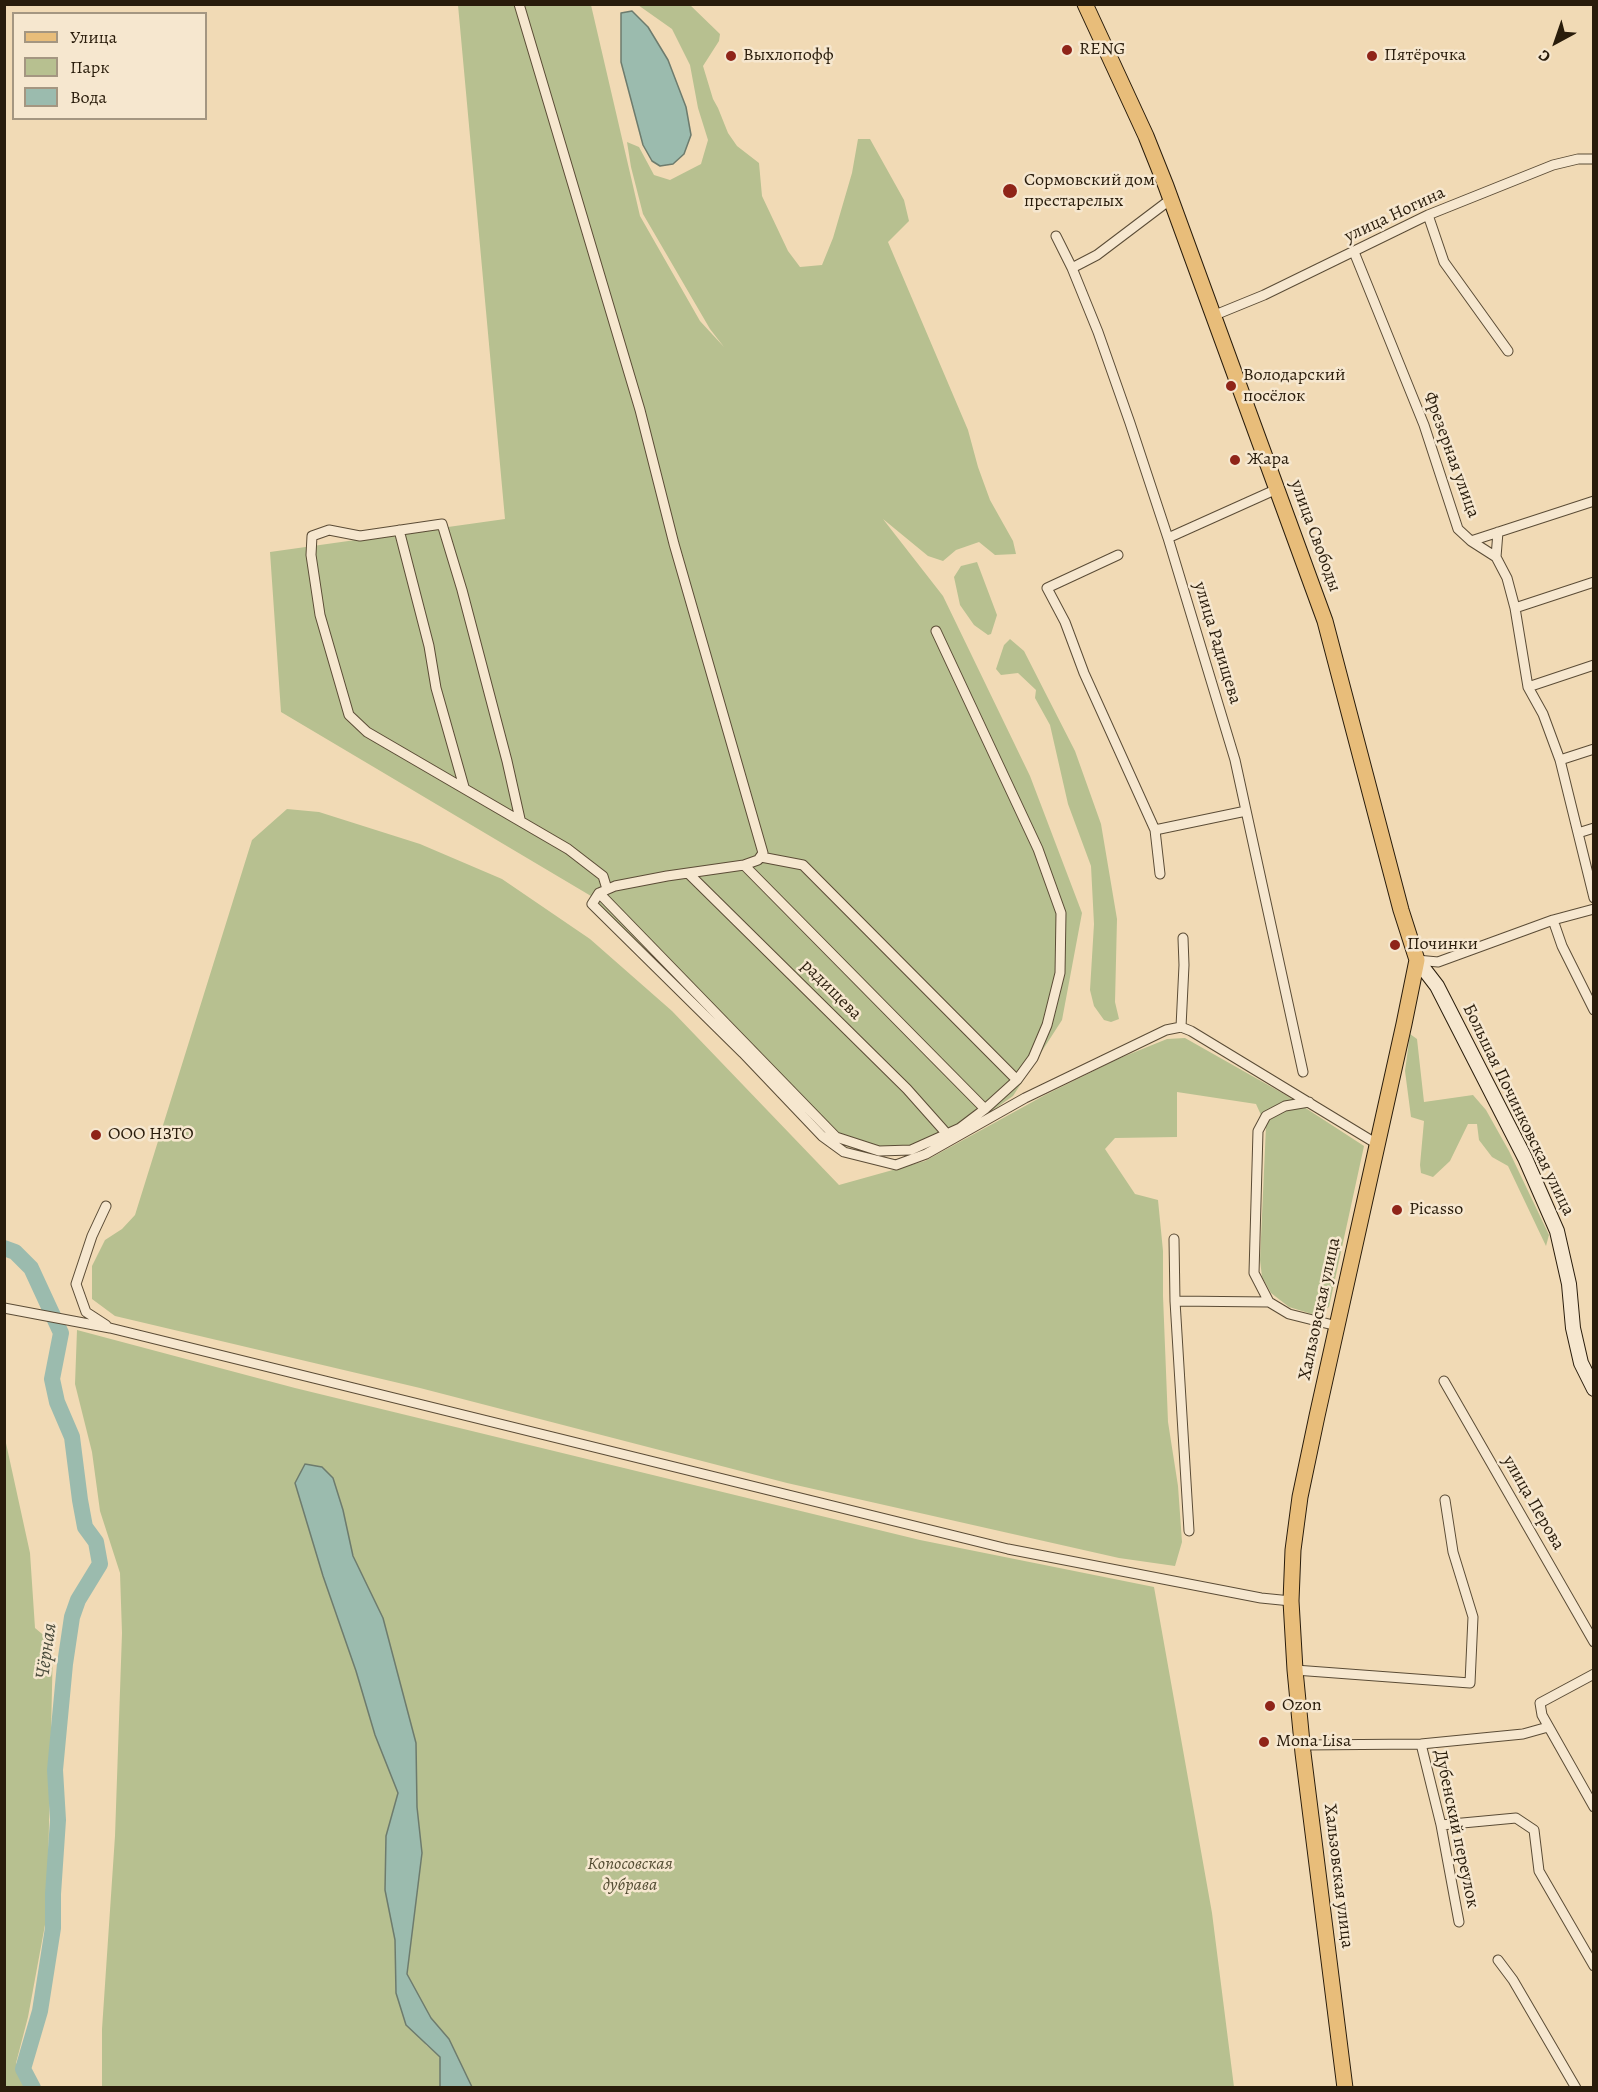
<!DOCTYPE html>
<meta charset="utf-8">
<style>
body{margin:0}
#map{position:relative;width:1598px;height:2092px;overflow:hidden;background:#f1dab5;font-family:Alegreya,serif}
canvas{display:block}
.frame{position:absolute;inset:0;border:6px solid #291c0b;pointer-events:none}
.legend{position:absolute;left:12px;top:12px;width:195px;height:108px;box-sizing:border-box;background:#f6e7cf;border:2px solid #a49681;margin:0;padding:8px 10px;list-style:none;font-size:18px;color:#291c0b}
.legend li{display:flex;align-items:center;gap:12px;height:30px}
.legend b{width:30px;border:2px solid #a49681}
.north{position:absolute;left:1526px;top:12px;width:60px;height:60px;-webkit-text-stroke:4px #f6e7cf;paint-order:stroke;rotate:220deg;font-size:16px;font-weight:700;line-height:24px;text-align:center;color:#291c0b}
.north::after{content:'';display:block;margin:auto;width:21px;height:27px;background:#291c0b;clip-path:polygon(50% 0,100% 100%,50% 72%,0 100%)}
</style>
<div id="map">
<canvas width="1598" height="2092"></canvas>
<div class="frame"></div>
<ul class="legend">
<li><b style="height:8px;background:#e8bd7a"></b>Улица</li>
<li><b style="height:16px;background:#b7c090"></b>Парк</li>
<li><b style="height:16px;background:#9bbbae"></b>Вода</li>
</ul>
<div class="north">С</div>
</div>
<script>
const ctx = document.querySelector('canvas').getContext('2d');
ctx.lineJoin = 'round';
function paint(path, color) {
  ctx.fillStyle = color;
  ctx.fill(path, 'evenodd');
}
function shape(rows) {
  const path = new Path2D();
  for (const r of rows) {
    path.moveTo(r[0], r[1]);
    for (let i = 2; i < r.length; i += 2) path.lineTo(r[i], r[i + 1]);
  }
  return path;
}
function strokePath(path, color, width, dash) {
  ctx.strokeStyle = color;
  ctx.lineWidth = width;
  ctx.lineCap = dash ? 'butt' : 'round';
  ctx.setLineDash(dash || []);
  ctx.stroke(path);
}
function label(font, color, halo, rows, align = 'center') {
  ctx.font = font + ' Alegreya,serif';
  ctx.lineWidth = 5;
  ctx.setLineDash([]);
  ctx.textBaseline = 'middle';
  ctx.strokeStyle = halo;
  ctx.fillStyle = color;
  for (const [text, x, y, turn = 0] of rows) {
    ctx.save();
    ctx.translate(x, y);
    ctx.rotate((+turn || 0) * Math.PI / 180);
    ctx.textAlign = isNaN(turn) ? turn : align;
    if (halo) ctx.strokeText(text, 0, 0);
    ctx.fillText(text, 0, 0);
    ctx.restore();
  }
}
paint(shape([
 [458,5,591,5,640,216,700,321,724,347,710,329,643,214,631,167,627,142,639,147,654,175,670,180,701,164,708,140,698,108,690,65,672,29,638,5,690,5,720,34,719,41,703,66,713,99,718,108,728,133,737,146,759,163,762,196,788,251,800,267,822,265,833,238,852,173,858,139,870,139,904,200,909,221,888,242,968,430,978,467,990,500,1013,541,1016,554,995,555,979,542,956,550,943,561,928,556,883,519,943,596,1030,776,1082,913,1062,1020,1013,1096,955,1137,920,1152,881,1156,838,1144,591,896,281,712,270,552,505,519],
 [977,562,997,615,991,634,988,635,974,625,960,605,954,577,961,566],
 [1010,639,1024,651,1075,751,1101,824,1117,919,1115,1002,1119,1019,1111,1022,1104,1020,1094,1006,1090,990,1094,924,1091,866,1068,804,1050,725,1035,698,1036,690,1018,673,1001,675,996,669,1004,645],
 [287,809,319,812,420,844,502,879,590,939,672,1011,839,1185,925,1161,1045,1095,1120,1058,1167,1039,1185,1038,1284,1094,1364,1146,1329,1307,1315,1315,1289,1307,1271,1293,1262,1277,1260,1260,1266,1126,1256,1104,1177,1092,1177,1137,1115,1138,1105,1149,1135,1194,1158,1200,1163,1251,1163,1296,1168,1422,1178,1486,1182,1542,1175,1566,1119,1558,787,1483,420,1388,115,1316,92,1299,92,1266,105,1240,122,1229,135,1215,252,840],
 [1410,1034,1417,1039,1424,1102,1473,1095,1486,1110,1509,1151,1549,1235,1546,1246,1508,1166,1492,1157,1479,1140,1477,1124,1468,1124,1450,1161,1433,1177,1421,1173,1420,1165,1424,1121,1411,1117,1405,1071],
 [77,1330,295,1388,920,1540,1154,1587,1212,1913,1234,2087,472,2087,449,2039,431,2018,407,1974,422,1853,417,1807,416,1743,383,1618,353,1556,343,1510,333,1478,306,1464,295,1483,323,1576,356,1671,375,1735,398,1793,386,1836,385,1890,395,1940,396,1993,426,2045,440,2057,440,2087,102,2087,102,2029,115,1836,122,1633,120,1573,100,1511,92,1452,75,1384],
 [4,1434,30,1553,35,1628,53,1643,47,1914,28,2017,16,2063,27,2088,4,2087]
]), '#b7c090');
const water = shape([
 [632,11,648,27,668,60,686,107,691,135,684,154,673,164,660,166,652,161,643,145,621,62,621,13,632,11],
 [305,1464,322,1467,333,1478,343,1510,353,1556,383,1618,416,1743,417,1807,422,1853,407,1974,431,2018,449,2039,472,2087,440,2087,440,2057,406,2025,396,1993,395,1940,385,1890,386,1836,398,1793,375,1735,356,1671,323,1576,295,1483,305,1464]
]);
paint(water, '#9bbbae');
strokePath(water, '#6d7b6d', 1.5);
strokePath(shape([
 [4,1248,15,1252,31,1268,61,1333,52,1379,57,1402,72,1437,80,1500,85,1527,96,1542,100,1564,78,1600,72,1617,65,1664,55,1770,58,1820,53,1894,53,1928,40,2011,23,2069,33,2088]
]), '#9bbbae', 16);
const street = shape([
 [519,4,640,410,674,544,763,853,758,860,744,865,667,876,615,886,599,893,592,904,743,1053,822,1136,844,1152,896,1165,926,1154,1025,1098,1166,1030,1181,1027,1191,1031,1377,1144],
 [1428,215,1444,262,1508,351],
 [1056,236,1072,268,1098,332,1130,423,1168,538,1235,760,1303,1072],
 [1354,252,1424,425,1458,529,1471,541,1496,557,1507,578,1515,608,1528,687,1543,714,1560,760,1594,898],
 [1072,268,1097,255,1171,199],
 [1215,315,1264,295,1428,215,1553,165,1578,159,1594,159],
 [399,530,429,646,436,688,464,787],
 [1168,538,1277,489],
 [1471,541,1594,501],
 [1118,555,1047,588,1065,622,1084,673,1155,830,1160,874],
 [1496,557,1498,532],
 [1515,608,1594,582],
 [1528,687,1594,665],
 [1560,760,1594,749],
 [520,819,507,761,462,590,442,524,360,536,329,530,312,536,311,555,320,615,349,715,367,732,568,849,603,876,607,889],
 [1155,830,1246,811],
 [1578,833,1594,828],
 [761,857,803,865,1017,1080],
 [744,865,985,1109],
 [688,873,907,1089,947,1134],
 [599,893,836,1137,879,1151,911,1150,960,1128,985,1109,1017,1080,1033,1058,1047,1025,1060,973,1061,913,1038,849,936,631],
 [1553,920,1562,946,1594,1010],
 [1417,960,1438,962,1553,920,1594,909],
 [1181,1027,1184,965,1183,938],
 [1174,1239,1175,1301,1189,1531],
 [1175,1301,1269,1302,1289,1314,1337,1326],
 [1269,1302,1254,1273,1258,1131,1266,1116,1285,1106,1309,1102],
 [4,1308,110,1328,1008,1549,1261,1598,1291,1601],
 [106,1325,86,1312,76,1284,92,1236,106,1206],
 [1444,1381,1594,1642],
 [1295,1670,1470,1683,1473,1617,1453,1552,1445,1500],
 [1594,1674,1540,1703,1542,1715,1594,1807],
 [1421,1744,1441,1825,1459,1922],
 [1302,1745,1421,1744,1523,1734,1548,1727],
 [1441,1825,1516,1818,1534,1830,1539,1871,1594,1966],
 [1498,1960,1513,1980,1576,2088]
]);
const secondary = shape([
 [1417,960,1437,986,1525,1158,1557,1231,1569,1284,1573,1328,1581,1363,1594,1389]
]);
const primary = shape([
 [1085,4,1146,136,1166,186,1325,621,1401,910,1417,960,1404,1024,1317,1416,1300,1497,1293,1550,1291,1601,1295,1670,1303,1753,1345,2088]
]);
strokePath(street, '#5b4c36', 11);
strokePath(secondary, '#291c0b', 16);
strokePath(primary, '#291c0b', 17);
strokePath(street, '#f6e7cf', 9);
strokePath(secondary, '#f6e7cf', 14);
strokePath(primary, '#e8bd7a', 15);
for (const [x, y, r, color] of [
 [1067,50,6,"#8f2418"],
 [731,56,6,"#8f2418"],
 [1372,56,6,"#8f2418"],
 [1010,191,8,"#8f2418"],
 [1231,386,6,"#8f2418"],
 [1235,460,6,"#8f2418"],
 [1395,945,6,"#8f2418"],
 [96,1135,6,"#8f2418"],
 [1397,1210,6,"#8f2418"],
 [1270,1706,6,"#8f2418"],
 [1264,1742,6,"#8f2418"]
]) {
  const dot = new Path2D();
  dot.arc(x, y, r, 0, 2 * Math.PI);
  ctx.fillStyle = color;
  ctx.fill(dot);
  strokePath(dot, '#f6e7cf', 2);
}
label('18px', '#291c0b', '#f6e7cf', [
 ["RENG",1079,50],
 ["Выхлопофф",743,56],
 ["Пятёрочка",1384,56],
 ["Сормовский дом",1024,181],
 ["престарелых",1024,202],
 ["Володарский",1243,376],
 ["посёлок",1243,397],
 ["Жара",1247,460],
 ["Починки",1407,945],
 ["ООО НЗТО",108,1135],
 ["Picasso",1409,1210],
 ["Ozon",1282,1706],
 ["Mona Lisa",1276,1742]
], 'left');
label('18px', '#291c0b', '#f6e7cf', [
 ["улица Ногина",1395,215,-25],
 ["Фрезерная улица",1451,455,70],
 ["улица Свободы",1315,536,70],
 ["улица Радищева",1217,643,73],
 ["радищева",831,990,45],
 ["Большая Починковская улица",1518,1110,64],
 ["Хальзовская улица",1320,1309,-78],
 ["улица Перова",1533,1503,60],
 ["Дубенский переулок",1456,1829,78],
 ["Хальзовская улица",1338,1876,83]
]);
label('italic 18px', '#544d33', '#f6e7cf', [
 ["Копосовская",630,1865],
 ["дубрава",630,1886]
]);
label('italic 20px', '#4b4c3c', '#f6e7cf', [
 ["Чёрная",47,1651,-82]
]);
</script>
